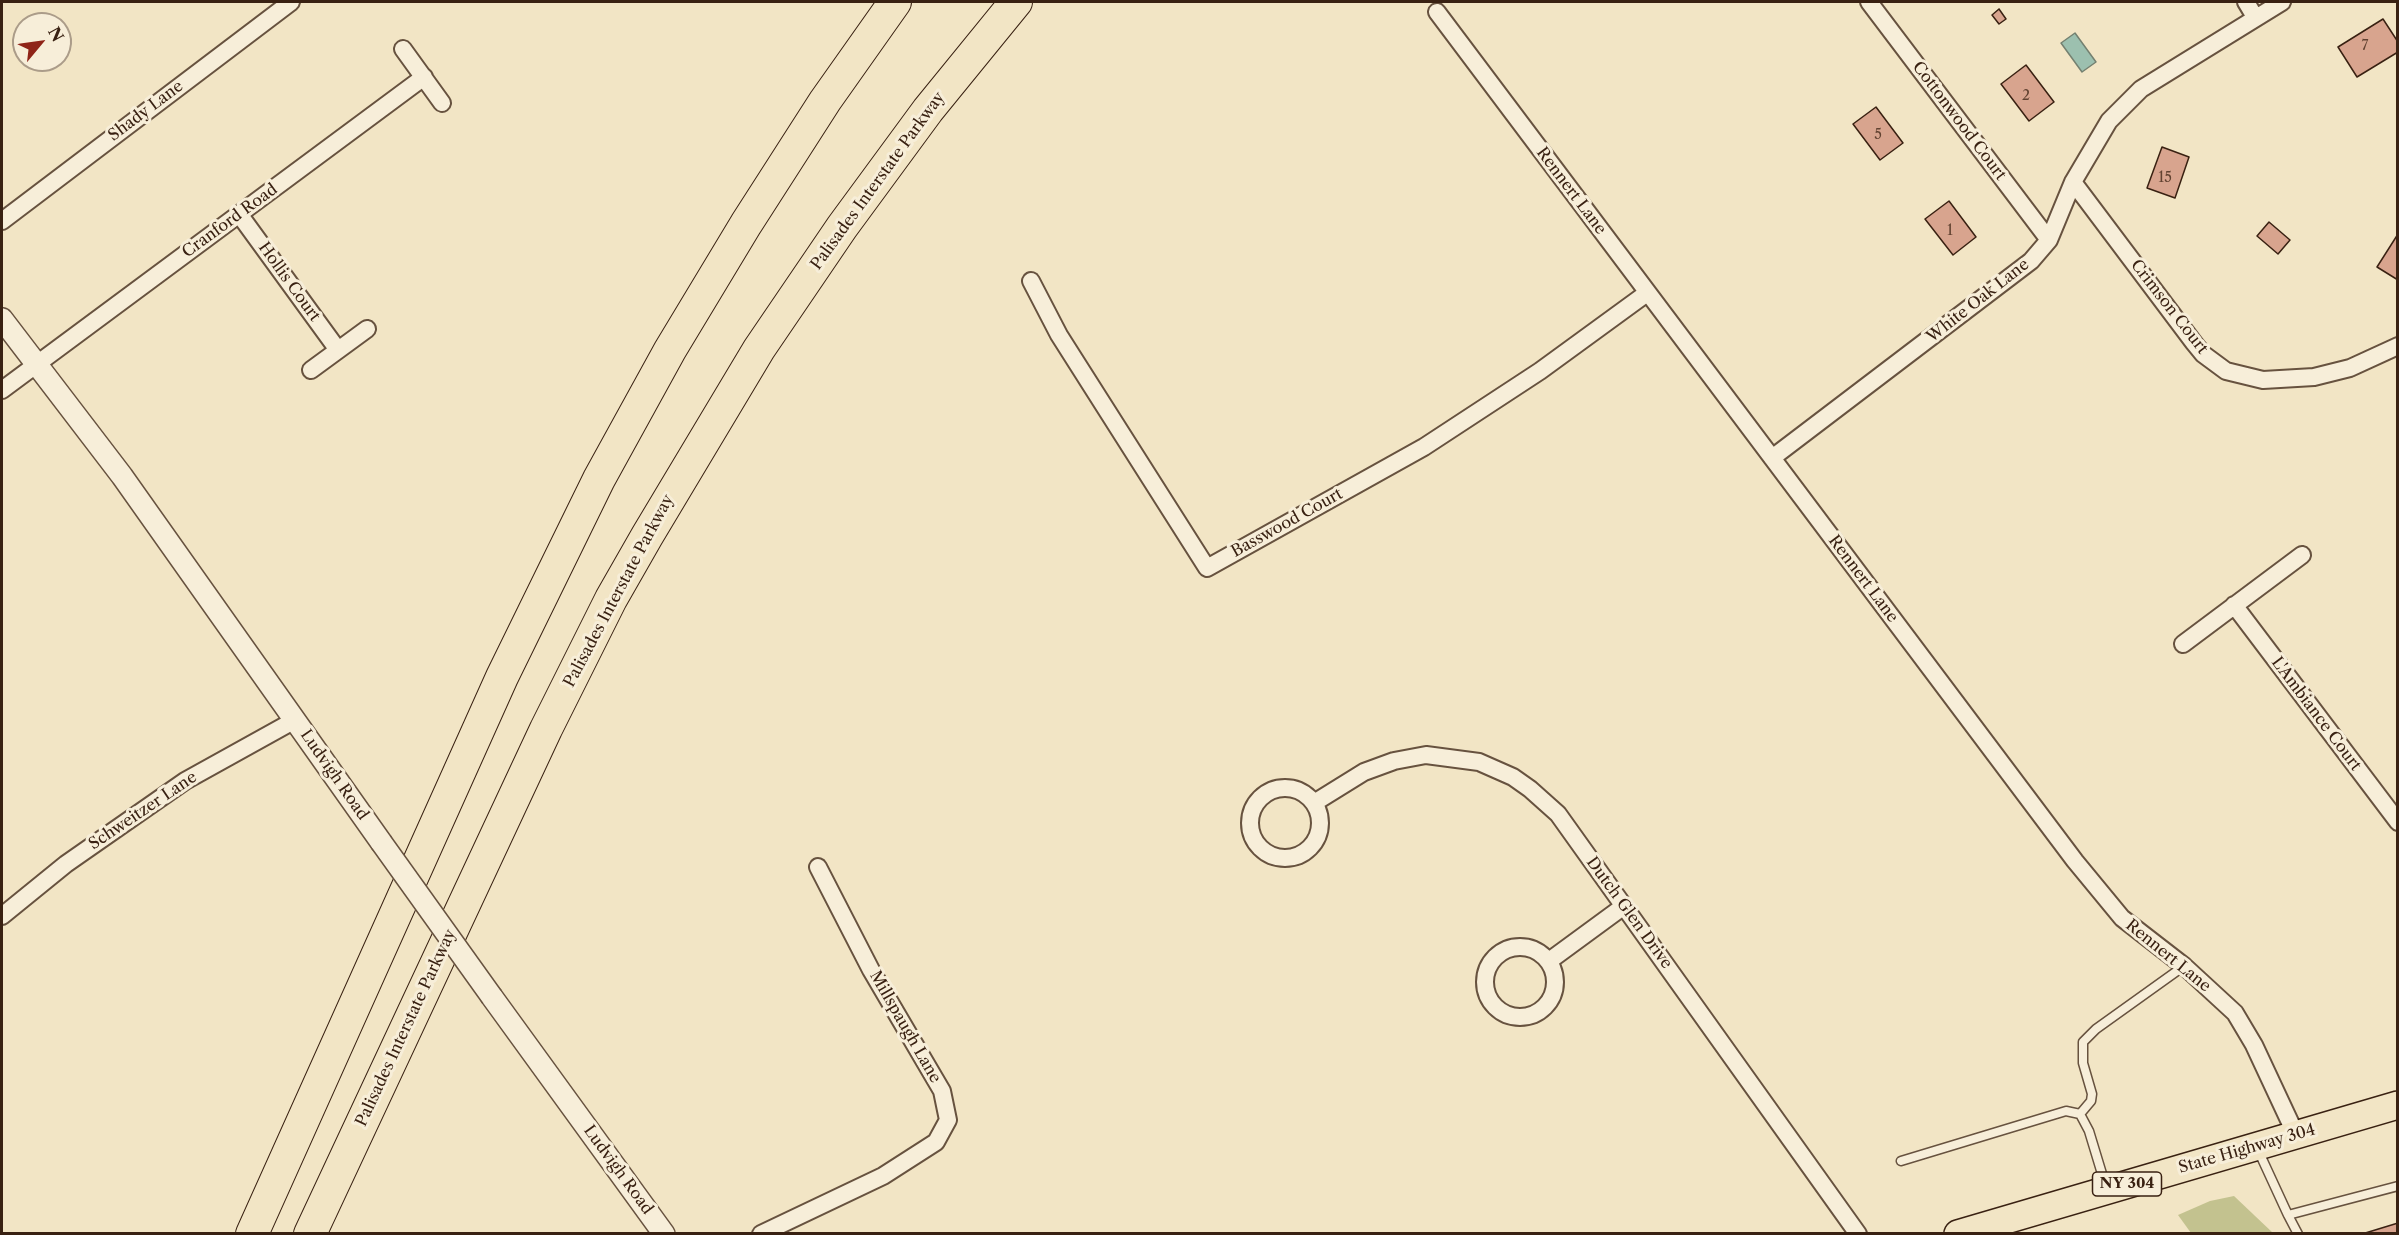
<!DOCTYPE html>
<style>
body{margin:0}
#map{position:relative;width:2399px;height:1235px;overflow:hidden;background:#f2e5c5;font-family:"Libre Caslon Text",serif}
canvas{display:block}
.frame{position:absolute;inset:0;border:3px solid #392112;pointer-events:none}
.north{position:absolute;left:12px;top:12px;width:60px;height:60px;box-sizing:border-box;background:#f7eed9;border:2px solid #ab9c89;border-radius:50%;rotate:61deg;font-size:16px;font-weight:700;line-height:24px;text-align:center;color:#392112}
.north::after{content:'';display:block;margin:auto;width:21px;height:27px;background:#8f2418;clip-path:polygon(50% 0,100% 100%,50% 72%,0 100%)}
</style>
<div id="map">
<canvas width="2399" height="1235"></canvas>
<div class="frame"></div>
<div class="north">N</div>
</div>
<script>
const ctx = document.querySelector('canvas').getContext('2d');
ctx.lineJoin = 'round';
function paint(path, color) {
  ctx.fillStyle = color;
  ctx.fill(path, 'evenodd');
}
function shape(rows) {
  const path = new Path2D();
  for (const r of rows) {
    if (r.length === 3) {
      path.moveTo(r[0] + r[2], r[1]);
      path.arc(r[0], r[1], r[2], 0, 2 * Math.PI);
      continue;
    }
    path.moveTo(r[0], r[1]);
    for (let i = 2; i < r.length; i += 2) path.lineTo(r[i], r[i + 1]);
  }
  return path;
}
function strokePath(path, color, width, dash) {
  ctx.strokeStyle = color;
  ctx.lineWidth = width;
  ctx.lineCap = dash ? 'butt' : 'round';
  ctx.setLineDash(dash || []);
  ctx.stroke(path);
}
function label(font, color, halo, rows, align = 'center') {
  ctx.font = font + ' "Libre Caslon Text",serif';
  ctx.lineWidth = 6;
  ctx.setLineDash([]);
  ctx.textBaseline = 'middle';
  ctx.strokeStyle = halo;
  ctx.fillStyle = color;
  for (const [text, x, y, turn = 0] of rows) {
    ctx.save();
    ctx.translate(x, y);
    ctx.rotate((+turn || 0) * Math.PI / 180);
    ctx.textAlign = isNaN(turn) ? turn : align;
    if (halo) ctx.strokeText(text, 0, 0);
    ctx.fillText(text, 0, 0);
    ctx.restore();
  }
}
paint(shape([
 [2234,1196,2273,1233,2191,1233,2178,1215,2210,1201]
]), '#c3c28f');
const water = shape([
 [2075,33,2096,62,2082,72,2061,43,2075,33]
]);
paint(water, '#9cc0af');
strokePath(water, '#748070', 1.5);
const building = shape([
 [1999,9,2006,19,1999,24,1992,15,1999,9],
 [2383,19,2398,42,2398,52,2357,77,2338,47,2383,19],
 [2026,65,2054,102,2029,121,2001,84,2026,65],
 [1876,107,1903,143,1880,160,1853,124,1876,107],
 [2162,147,2189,157,2175,198,2147,188,2162,147],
 [1949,201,1976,237,1953,255,1925,219,1949,201],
 [2269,222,2290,240,2278,254,2257,236,2269,222],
 [2398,234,2398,280,2377,267,2398,234],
 [2398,1223,2398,1234,2362,1234,2398,1223]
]);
paint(building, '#d8a48e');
strokePath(building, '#392112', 1.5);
const service = shape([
 [2080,1114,2091,1101,2092,1094,2083,1063,2083,1042,2096,1029,2184,966],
 [2258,1150,2288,1215,2398,1186],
 [1901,1161,2066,1111,2080,1114,2089,1131,2106,1187],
 [2288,1215,2298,1234]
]);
const minor = shape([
 [1869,2,2049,240],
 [2246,2,2255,17],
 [1437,12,2075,861,2122,918,2184,966,2235,1013,2254,1045,2296,1135],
 [403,49,442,103],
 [2073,182,2194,343,2203,354,2226,371,2263,380,2314,377,2350,368,2398,346],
 [239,214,338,350],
 [2,221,291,2],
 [1031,281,1059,335,1207,568,1424,447,1540,371,1647,293],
 [311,370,367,329],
 [2,390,424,77],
 [1772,458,2031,261,2049,240,2073,182,2109,121,2141,89,2282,2],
 [2234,605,2398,822],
 [2183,644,2302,555],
 [1285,823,35],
 [1314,803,1364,772,1394,761,1426,755,1479,762,1513,777,1530,789,1558,814,1858,1234],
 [2,916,66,864,185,781,295,720],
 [1520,982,35],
 [1549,961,1624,906],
 [761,1234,883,1176,936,1142,948,1120,942,1091,871,970,818,867]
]);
const tertiary = shape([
 [2,319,122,476,381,842],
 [492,997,664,1234]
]);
const primary = shape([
 [1958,1234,2398,1105]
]);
const motorway = shape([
 [252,1234,502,677,599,479,670,350,746,224,825,101,895,2],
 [310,1234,546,729,611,599,647,536,759,349,842,227,928,110,1016,2]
]);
strokePath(service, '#67523f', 11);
strokePath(minor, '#67523f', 20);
strokePath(tertiary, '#67523f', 24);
strokePath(primary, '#392112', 30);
strokePath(motorway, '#392112', 34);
strokePath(service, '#f7eed9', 8);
strokePath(minor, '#f7eed9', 16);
strokePath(tertiary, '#f7eed9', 21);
strokePath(primary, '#f2e5c5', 27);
strokePath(motorway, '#f2e5c5', 32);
const tertiaryBridge = shape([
 [381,842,492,997]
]);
strokePath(tertiaryBridge, '#67523f', 24, []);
strokePath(tertiaryBridge, '#f7eed9', 21);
label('14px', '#614231', null, [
 ["7",2365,46],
 ["2",2026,96],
 ["5",1878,135],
 ["15",2165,178],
 ["1",1950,231]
]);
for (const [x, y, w] of [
 [2127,1184,69]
]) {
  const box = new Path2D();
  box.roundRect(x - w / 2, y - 12, w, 24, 4.5);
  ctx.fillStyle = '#f7eed9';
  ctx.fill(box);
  strokePath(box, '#392112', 1.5);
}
label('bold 15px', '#392112', null, [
 ["NY 304",2127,1184]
]);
label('16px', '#392112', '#f7eed9', [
 ["Shady Lane",146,111,-37],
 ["Cottonwood Court",1959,121,53],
 ["Palisades Interstate Parkway",878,181,-54],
 ["Rennert Lane",1571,191,53],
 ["Cranford Road",230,221,-36],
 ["Hollis Court",289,282,54],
 ["White Oak Lane",1978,301,-38],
 ["Crimson Court",2169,307,52],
 ["Basswood Court",1287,523,-29],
 ["Rennert Lane",1863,579,53],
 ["Palisades Interstate Parkway",619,591,-62],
 ["L'Ambiance Court",2316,714,53],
 ["Ludvigh Road",334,775,55],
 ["Schweitzer Lane",143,811,-34],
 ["Dutch Glen Drive",1629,913,54],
 ["Rennert Lane",2168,956,39],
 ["Millspaugh Lane",905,1027,60],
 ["Palisades Interstate Parkway",406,1028,-65],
 ["State Highway 304",2247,1149,-16],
 ["Ludvigh Road",618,1170,54]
]);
</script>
